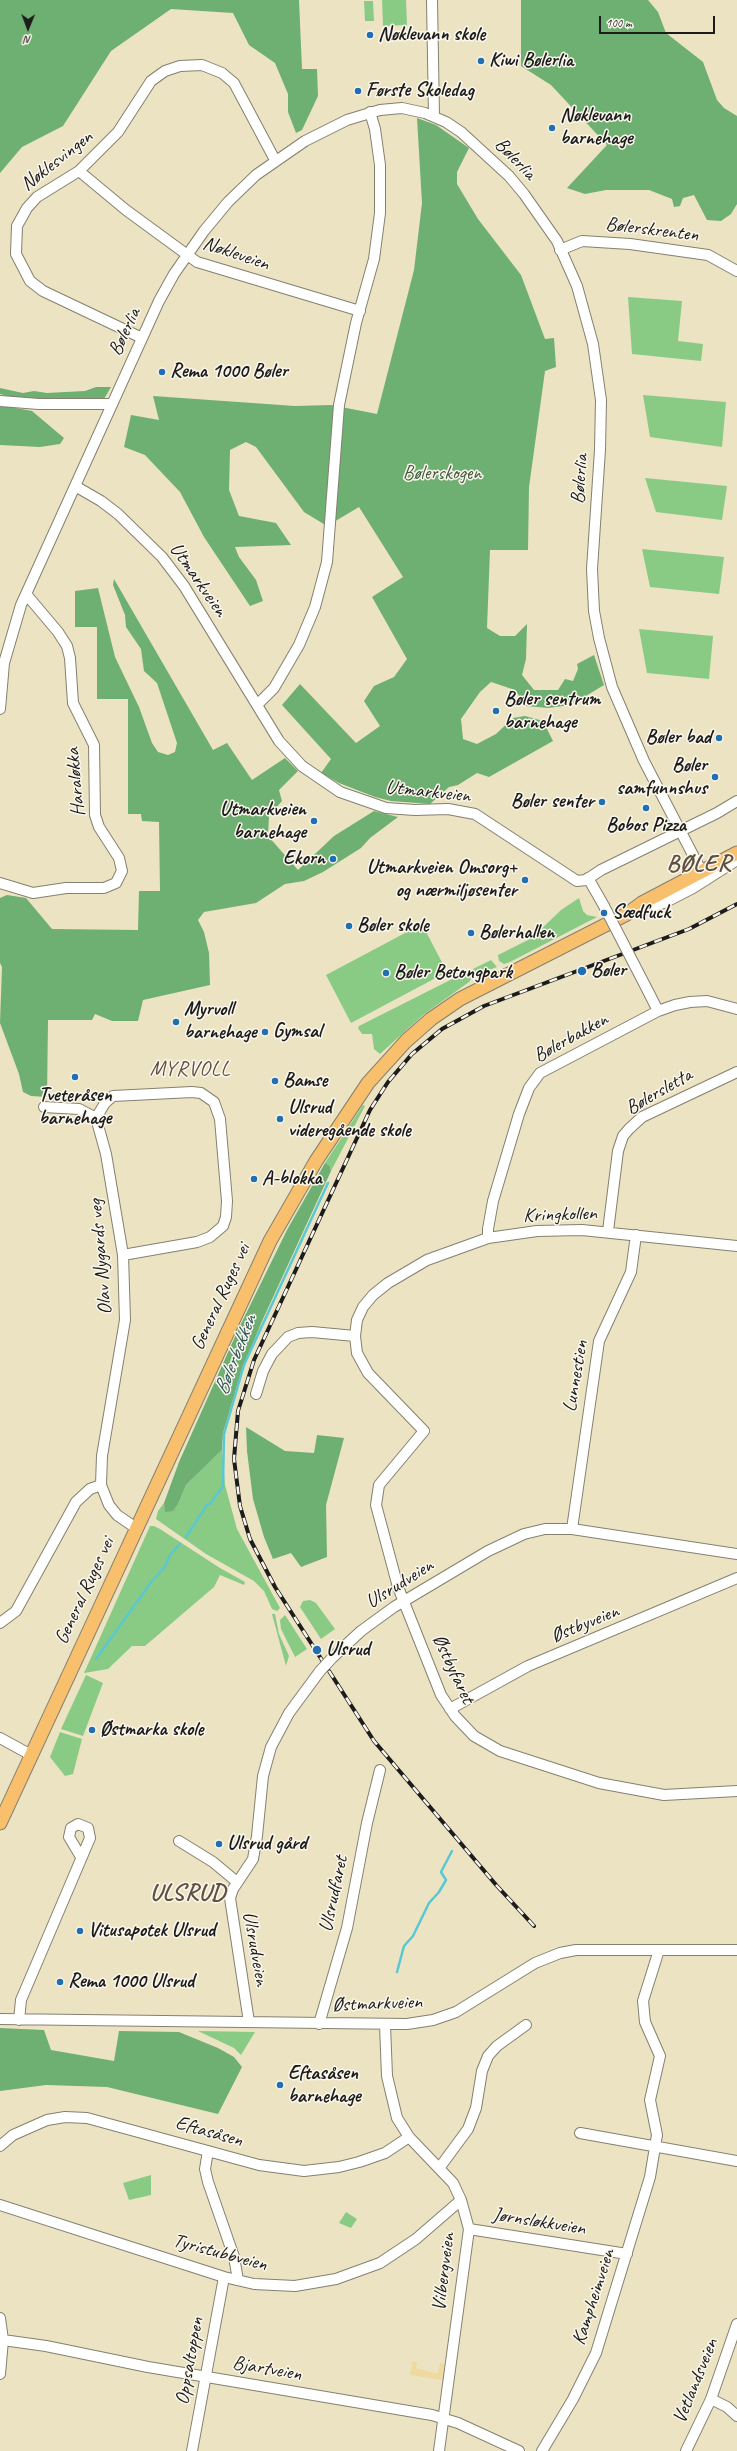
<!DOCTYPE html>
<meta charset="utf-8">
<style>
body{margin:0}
#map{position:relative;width:737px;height:2451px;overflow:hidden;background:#ece3c3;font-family:Caveat,sans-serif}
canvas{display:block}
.north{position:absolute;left:8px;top:8px;width:40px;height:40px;-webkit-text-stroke:3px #fbf7ec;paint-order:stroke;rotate:181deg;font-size:11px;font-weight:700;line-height:16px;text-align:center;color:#1c1c1c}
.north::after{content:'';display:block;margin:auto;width:14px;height:18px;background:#1c1c1c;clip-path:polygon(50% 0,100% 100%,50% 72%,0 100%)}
.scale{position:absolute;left:599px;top:16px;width:116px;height:18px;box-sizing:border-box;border:2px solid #1c1c1c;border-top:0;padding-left:5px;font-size:12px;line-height:14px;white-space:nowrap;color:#1c1c1c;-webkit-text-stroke:3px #fbf7ec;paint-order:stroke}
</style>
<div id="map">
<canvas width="737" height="2451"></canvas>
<div class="north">N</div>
<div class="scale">100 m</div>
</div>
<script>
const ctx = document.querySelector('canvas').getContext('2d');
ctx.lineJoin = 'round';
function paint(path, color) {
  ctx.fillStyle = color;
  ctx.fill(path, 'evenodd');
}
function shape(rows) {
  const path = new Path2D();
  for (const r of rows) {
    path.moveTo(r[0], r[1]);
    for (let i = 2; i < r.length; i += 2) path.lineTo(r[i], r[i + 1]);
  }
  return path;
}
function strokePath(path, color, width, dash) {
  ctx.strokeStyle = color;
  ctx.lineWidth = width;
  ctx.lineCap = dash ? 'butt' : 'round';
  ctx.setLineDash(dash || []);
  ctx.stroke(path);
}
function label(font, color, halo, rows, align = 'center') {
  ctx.font = font + ' Caveat,sans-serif';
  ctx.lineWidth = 3;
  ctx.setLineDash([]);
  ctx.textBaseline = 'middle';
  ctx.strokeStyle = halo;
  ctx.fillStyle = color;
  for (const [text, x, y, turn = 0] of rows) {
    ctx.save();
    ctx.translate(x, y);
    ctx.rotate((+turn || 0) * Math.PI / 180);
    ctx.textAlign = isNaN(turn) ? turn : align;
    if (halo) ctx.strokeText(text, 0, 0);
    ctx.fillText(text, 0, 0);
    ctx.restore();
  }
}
paint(shape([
 [382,0,406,0,407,25,383,26],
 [364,1,373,1,374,21,365,21],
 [628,297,682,301,678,341,703,344,701,361,632,354],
 [643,395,726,402,722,447,650,437],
 [645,478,727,486,722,520,656,512],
 [642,549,724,557,719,594,650,587],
 [639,629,713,636,709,679,647,673],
 [579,898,583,911,587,915,597,917,510,962,504,964,499,961,498,955,532,938,561,910],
 [422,924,447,972,351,1023,326,975],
 [491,960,497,967,478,974,474,972,473,969],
 [466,972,471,979,469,982,423,1015,380,1054,374,1049,372,1034,362,1034,358,1028,359,1026],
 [363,1105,365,1106,331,1171,330,1166,325,1163],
 [222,1450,225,1485,237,1529,280,1608,277,1611,272,1609,264,1591,254,1581,206,1554,156,1519,158,1511,164,1503,166,1512,179,1502,186,1485],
 [150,1526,154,1526,160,1529,220,1568,245,1582,244,1585,220,1575,214,1587,145,1646,132,1646,108,1669,84,1673],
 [310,1600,316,1603,335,1629,321,1639,300,1607,303,1601],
 [272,1614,275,1614,279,1634,289,1656,286,1666],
 [285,1615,307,1649,295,1657,281,1629,280,1620],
 [86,1675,103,1683,83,1736,61,1729],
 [60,1732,82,1739,73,1774,65,1776,50,1757],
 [198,2031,255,2032,241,2055,234,2048],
 [151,2175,151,2195,129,2200,123,2183],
 [346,2212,357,2219,351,2228,339,2223]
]), '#89cb84');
paint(shape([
 [0,0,299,0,302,69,317,69,318,96,302,130,296,133,288,112,288,94,275,63,249,45,233,13,171,9,111,51,63,126,22,147,0,173],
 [521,0,648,0,658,12,666,33,703,62,717,100,724,108,737,116,737,204,731,214,721,221,707,220,694,195,683,198,680,206,674,207,672,199,649,190,606,190,585,194,567,188,607,145,551,85,521,66],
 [417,118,436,125,469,148,457,172,457,184,478,219,521,275,545,339,554,338,556,367,545,371,529,487,528,550,490,550,487,628,500,636,515,636,527,624,526,659,522,675,534,690,558,690,565,679,573,681,578,669,577,664,594,655,604,685,571,705,548,708,526,706,515,690,491,682,480,692,461,719,463,739,477,744,496,734,513,718,525,716,543,721,553,741,489,777,477,773,458,785,449,787,430,804,391,801,375,797,339,783,321,773,331,759,282,705,300,684,356,743,380,726,364,701,374,686,394,677,407,659,372,597,403,577,359,507,327,526,304,512,256,447,246,442,230,450,229,490,239,516,276,523,291,545,235,547,239,557,256,580,263,601,250,606,204,537,180,492,145,455,124,447,131,415,159,420,153,396,295,406,331,405,377,414,414,270,422,203],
 [96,387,111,387,104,399,71,400,10,397,0,394,0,388,23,393,34,391,47,393,85,391],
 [0,405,32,411,64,438,60,444,40,447,0,445],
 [114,579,213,750,227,743,252,780,285,758,298,771,279,790,282,801,269,816,268,836,298,870,334,836,374,811,398,817,370,838,361,848,323,872,304,881,285,884,256,903,204,912,198,920,204,932,209,953,210,985,143,1000,138,1021,112,1021,95,1014,92,1020,48,1020,47,1097,31,1096,23,1092,19,1074,0,1023,2,967,0,963,0,898,7,895,26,898,52,929,138,930,139,891,160,891,159,822,142,821,141,814,128,814,128,699,97,699,97,627,75,627,75,591,98,588,115,657,139,707,152,743,158,752,168,755,175,752,177,743,157,683,144,671,141,649,126,627,125,615,113,585],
 [325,1163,330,1166,331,1171,263,1319,242,1369,223,1433,222,1450,186,1485,179,1502,173,1511,165,1512,164,1503,179,1462,238,1330,287,1230],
 [246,1427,285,1451,314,1453,317,1435,344,1438,326,1505,327,1557,301,1567,291,1553,273,1559,264,1537,253,1499,247,1451],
 [0,2028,44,2030,51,2050,114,2061,119,2031,179,2032,218,2048,234,2057,242,2067,218,2114,107,2087,46,2085,0,2091]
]), '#6eaf72');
paint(shape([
 [413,2361,417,2362,416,2368,438,2374,440,2363,444,2364,443,2380,410,2375]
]), '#eeda9e');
strokePath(shape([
 [186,1537,207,1505,210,1504,223,1486,224,1434,244,1365,328,1183],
 [96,1659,152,1581,165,1567,170,1555,180,1544],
 [397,1972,404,1946,413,1936,429,1903,439,1892,446,1880,441,1872,452,1851]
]), '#5bc8d1', 2.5);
const minor = shape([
 [432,0,434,116],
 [79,171,126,210,197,262,360,311],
 [560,250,582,241,630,244,708,255,737,271],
 [142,338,43,291,30,281,16,254,17,226,27,208,37,197,79,171,118,132,151,81,165,71,180,66,202,65,222,73,234,83,275,160],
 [0,401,39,404,112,404],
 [75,486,101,501,118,514,162,557,184,586,279,741,302,766,340,792,386,808,415,810,448,809,475,814,577,881,586,880,601,870,717,813,737,801],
 [257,705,274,688,299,645,315,607,327,562,339,405,356,323,374,259,380,213,380,165,375,129,370,112],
 [0,709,4,663,21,605,159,301,174,274,204,231,228,202,256,175,305,141,347,120,380,110,402,108,425,113,446,122,461,132,509,176,524,194,557,241,577,286,593,344,601,400,600,450,592,569,594,611,599,638,612,687,644,761,706,880],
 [588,878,604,906],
 [0,883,33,893,66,888,104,888,116,883,122,871,119,858,99,827,95,815,94,745,73,703,70,658,67,646,58,632,26,594],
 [630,913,664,903,693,888,737,860],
 [650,995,658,1011],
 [44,1107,79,1109,96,1118,106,1154,123,1255,125,1320,102,1456,101,1485,109,1505,117,1515,136,1528],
 [96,1118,105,1103,113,1096,192,1092,201,1093,214,1102,220,1119,227,1201,226,1217,223,1226,210,1237,197,1242,123,1255],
 [608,1231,618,1151,623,1136,629,1129,642,1117,737,1072],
 [488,1238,488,1229,493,1201,519,1114,529,1088,540,1073,658,1011,675,1005,690,1002,707,1001,737,1009],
 [737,1246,582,1230,537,1231,488,1238,427,1260,388,1283,373,1295,363,1307,357,1320,355,1336,357,1353,368,1373,424,1431,379,1485,376,1505,398,1587,441,1695,455,1716,474,1736,500,1751,599,1783,664,1795,737,1791],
 [256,1394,263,1371,272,1354,288,1337,298,1333,312,1332,355,1336],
 [572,1529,599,1341,631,1272,636,1235],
 [0,1623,16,1611,76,1502,90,1489,101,1485],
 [333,1657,361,1631,394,1607,488,1551,524,1534,545,1529,572,1529,737,1554],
 [450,1709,528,1666,737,1578],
 [0,1738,31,1755],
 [179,1841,213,1862,237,1882],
 [0,2019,407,2024,433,2020,456,2012,535,1963,560,1953,576,1950,737,1950],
 [19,2020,21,2000,90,1838,88,1828,78,1824,71,1828,69,1837,81,1857],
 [249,2022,230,1898,233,1889,253,1859,257,1836,263,1776,271,1747,289,1713,320,1671],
 [319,2024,347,1928,367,1823,380,1770],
 [385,2025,387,2076,397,2118,409,2137,453,2183,461,2200,469,2229,439,2451],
 [580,2133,737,2161],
 [0,2146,13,2135,47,2120,65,2117,87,2118,259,2165,304,2171,339,2167,359,2162,385,2153,409,2137],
 [208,2151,205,2169,208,2182,234,2257,238,2280],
 [440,2167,468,2129,476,2108,482,2071,488,2056,497,2046,526,2025],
 [0,2205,224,2277,254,2284,295,2286,336,2279,380,2263,416,2239,461,2200],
 [469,2229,627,2254],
 [0,2318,3,2340,0,2374],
 [3,2340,46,2346,148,2367,432,2415,458,2423,519,2451],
 [711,2399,727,2407,737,2416],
 [192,2451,224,2277],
 [542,2451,573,2399,596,2353,650,2177,657,2135,650,2100,660,2056,645,2022,643,2001,659,1950],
 [686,2451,711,2399,737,2324]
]);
const major = shape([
 [0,1823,270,1241,316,1161,368,1083,406,1041,431,1019,460,999,627,914,642,903,737,853]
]);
strokePath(minor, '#848070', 12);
strokePath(major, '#848070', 15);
strokePath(minor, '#fff', 10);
strokePath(major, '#f8bf6c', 13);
const rail = shape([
 [534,1926,497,1886,374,1741,275,1587,250,1539,240,1506,234,1459,238,1411,254,1360,370,1110,388,1082,412,1054,442,1029,484,1006,689,929,737,904]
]);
strokePath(rail, '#1c1c1c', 4);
strokePath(rail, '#fbf7ec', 2.5, [8]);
const minorBridge = shape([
 [604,906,650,995],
 [320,1671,333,1657]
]);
strokePath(minorBridge, '#848070', 12, []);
strokePath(minorBridge, '#fff', 10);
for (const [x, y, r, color] of [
 [370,35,4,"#1f6fb2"],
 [481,61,4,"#1f6fb2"],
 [358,91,4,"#1f6fb2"],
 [552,128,4,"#1f6fb2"],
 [162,372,4,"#1f6fb2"],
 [496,711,4,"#1f6fb2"],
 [719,738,4,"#1f6fb2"],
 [715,777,4,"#1f6fb2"],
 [602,802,4,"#1f6fb2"],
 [646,808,4,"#1f6fb2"],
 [314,821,4,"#1f6fb2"],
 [333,859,4,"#1f6fb2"],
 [525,880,4,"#1f6fb2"],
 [604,913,4,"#1f6fb2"],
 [349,926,4,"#1f6fb2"],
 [471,933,4,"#1f6fb2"],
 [582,971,5,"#1f6fb2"],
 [386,973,4,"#1f6fb2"],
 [176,1022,4,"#1f6fb2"],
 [265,1032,4,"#1f6fb2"],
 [75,1077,4,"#1f6fb2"],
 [275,1081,4,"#1f6fb2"],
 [280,1119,4,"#1f6fb2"],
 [254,1179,4,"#1f6fb2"],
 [317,1650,5,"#1f6fb2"],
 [92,1730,4,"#1f6fb2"],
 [219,1844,4,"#1f6fb2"],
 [80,1931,4,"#1f6fb2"],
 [60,1982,4,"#1f6fb2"],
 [280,2085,4,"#1f6fb2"]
]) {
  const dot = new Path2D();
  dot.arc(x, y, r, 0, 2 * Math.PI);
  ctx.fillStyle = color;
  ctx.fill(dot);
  strokePath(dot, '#fbf7ec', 1.5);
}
label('bold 20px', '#1c1c1c', '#fbf7ec', [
 ["Nøklevann skole",378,35],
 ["Kiwi Bølerlia",489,61],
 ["Første Skoledag",366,91],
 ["Nøklevann",560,116],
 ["barnehage",560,139],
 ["Rema 1000 Bøler",170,372],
 ["Bøler sentrum",504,700],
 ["barnehage",504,723],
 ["Bøler bad",711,738,"right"],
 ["Bøler",707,766,"right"],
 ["samfunnshus",707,789,"right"],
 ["Bøler senter",594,802,"right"],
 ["Utmarkveien",306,810,"right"],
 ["barnehage",306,833,"right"],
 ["Bobos Pizza",646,826,"center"],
 ["Ekorn",325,859,"right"],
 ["Utmarkveien Omsorg+",517,868,"right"],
 ["og nærmiljøsenter",517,891,"right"],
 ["Sædfuck",612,913],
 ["Bøler skole",357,926],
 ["Bølerhallen",479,933],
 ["Bøler",591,971],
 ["Bøler Betongpark",394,973],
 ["Myrvoll",184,1010],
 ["barnehage",184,1033],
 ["Gymsal",273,1032],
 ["Bamse",283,1081],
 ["Tveteråsen",75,1096,"center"],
 ["barnehage",75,1119,"center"],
 ["Ulsrud",288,1108],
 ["videregående skole",288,1131],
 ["A-blokka",262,1179],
 ["Ulsrud",326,1650],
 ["Østmarka skole",100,1730],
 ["Ulsrud gård",227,1844],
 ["Vitusapotek Ulsrud",88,1931],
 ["Rema 1000 Ulsrud",68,1982],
 ["Eftasåsen",288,2074],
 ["barnehage",288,2097]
], 'left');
label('20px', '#1c1c1c', '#fbf7ec', [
 ["Bølerlia",515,159,46],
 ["Nøklesvingen",57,161,-38],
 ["Bølerskrenten",652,230,7],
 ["Nøkleveien",236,254,19],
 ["Bølerlia",125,332,-65],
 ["Bølerlia",580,479,-86],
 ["Utmarkveien",198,580,55],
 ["Haraløkka",76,782,-95],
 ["Utmarkveien",428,792,6],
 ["Bølerbakken",571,1038,-29],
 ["Bølersletta",659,1092,-30],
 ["Kringkollen",560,1215,-2],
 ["Olav Nygards veg",101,1257,-95],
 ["General Ruges vei",221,1297,-65],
 ["Lunnestien",576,1376,-80],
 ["Ulsrudveien",400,1584,-32],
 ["General Ruges vei",85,1591,-65],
 ["Østbyveien",585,1624,-22],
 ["Østbyfaret",453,1669,65],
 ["Ulsrudfaret",334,1894,-78],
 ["Ulsrudveien",255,1949,80],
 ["Østmarkveien",377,2004,-2],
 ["Eftasåsen",209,2132,16],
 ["Jørnsløkkveien",539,2222,9],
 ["Tyristubbveien",220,2253,15],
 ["Vilbergveien",444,2272,-83],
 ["Kampheimveien",594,2297,-72],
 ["Oppsaltoppen",190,2361,-80],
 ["Bjartveien",267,2369,10],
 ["Vetlandsveien",696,2381,-68]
]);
label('20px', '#425940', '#fbf7ec', [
 ["Bølerskogen",442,474]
]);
ctx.letterSpacing = '1px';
label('21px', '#60503f', '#fbf7ec', [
 ["MYRVOLL",190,1069]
]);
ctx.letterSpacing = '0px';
label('italic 21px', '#32585b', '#fbf7ec', [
 ["Bølerbekken",236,1355,-69]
]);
ctx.letterSpacing = '1px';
label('bold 24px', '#60503f', '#fbf7ec', [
 ["BØLER",699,865],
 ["ULSRUD",188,1894]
]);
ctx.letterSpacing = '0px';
</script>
